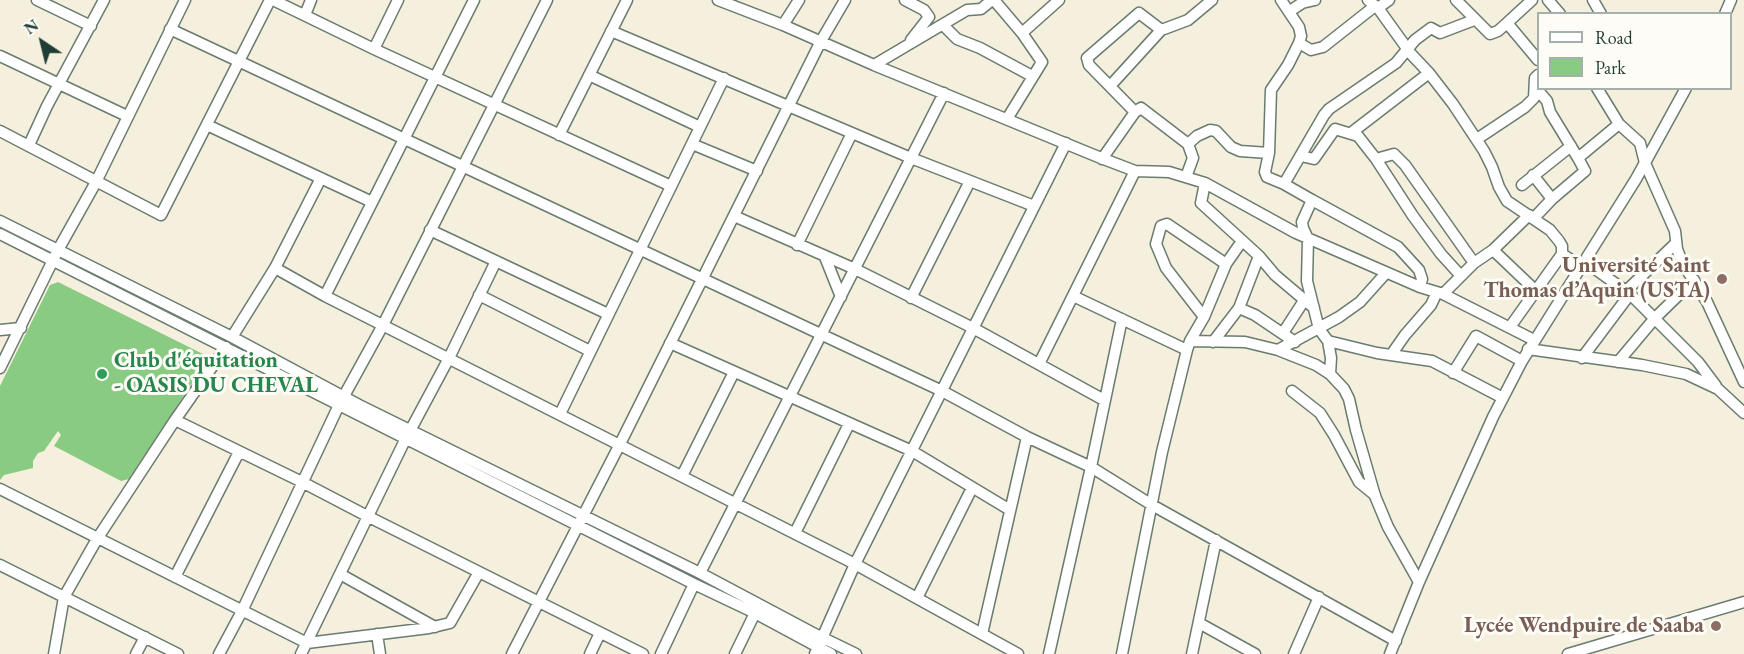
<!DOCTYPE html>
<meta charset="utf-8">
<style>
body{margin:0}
#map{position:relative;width:1744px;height:654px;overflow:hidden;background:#f5efdd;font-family:"EB Garamond",serif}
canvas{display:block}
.legend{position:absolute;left:1537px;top:12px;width:195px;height:78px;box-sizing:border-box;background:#fdfcf7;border:2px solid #a4b0a9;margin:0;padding:8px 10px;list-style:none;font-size:18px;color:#1f3d34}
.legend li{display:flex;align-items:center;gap:12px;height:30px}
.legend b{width:30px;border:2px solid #a4b0a9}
.north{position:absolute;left:12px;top:12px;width:60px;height:60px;-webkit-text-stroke:4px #fdfcf7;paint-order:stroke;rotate:325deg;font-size:16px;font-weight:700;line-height:24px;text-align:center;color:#1f3d34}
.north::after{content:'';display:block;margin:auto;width:21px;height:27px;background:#1f3d34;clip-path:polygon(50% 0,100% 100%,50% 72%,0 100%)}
</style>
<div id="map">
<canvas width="1744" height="654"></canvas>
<ul class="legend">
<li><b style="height:8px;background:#fff"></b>Road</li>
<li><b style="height:16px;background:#8acb83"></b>Park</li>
</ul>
<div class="north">N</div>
</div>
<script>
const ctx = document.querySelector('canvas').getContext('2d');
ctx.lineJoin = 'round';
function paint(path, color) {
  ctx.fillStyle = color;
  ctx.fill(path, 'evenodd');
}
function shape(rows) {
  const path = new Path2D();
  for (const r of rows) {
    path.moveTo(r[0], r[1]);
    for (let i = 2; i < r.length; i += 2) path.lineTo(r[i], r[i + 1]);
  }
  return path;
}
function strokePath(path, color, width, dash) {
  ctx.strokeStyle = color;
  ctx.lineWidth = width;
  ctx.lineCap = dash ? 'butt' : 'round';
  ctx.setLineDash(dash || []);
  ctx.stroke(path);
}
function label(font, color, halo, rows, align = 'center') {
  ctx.font = font + ' "EB Garamond",serif';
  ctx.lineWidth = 6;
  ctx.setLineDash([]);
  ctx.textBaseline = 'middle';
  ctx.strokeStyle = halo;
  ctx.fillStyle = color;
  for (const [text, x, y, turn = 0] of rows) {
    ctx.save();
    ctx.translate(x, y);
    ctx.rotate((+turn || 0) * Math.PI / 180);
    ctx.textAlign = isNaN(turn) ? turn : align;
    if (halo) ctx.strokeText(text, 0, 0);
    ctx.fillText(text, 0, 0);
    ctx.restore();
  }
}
paint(shape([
 [58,282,205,355,206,362,129,479,121,481,54,446,61,435,58,431,44,451,38,453,33,461,33,468,4,475,0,480,0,386,50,285]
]), '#8acb83');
const minor = shape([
 [37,0,91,26],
 [273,0,374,49,671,186],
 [718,0,783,25,874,65,1101,158,1135,171,1169,172,1205,183,1296,233,1420,287,1443,294,1534,340],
 [905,0,924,10,929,17,911,40],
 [994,0,1022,33,1059,0],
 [1281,0,1299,27,1301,36,1299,43,1288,65,1271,90,1269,153,1265,172,1267,177,1284,184,1312,200,1302,222,1303,228,1308,239,1307,281,1319,329,1328,341,1331,358,1330,374],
 [1368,0,1378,8,1411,54,1429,73,1453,104,1484,151,1492,167,1499,187,1507,201,1550,230,1559,241,1562,246,1562,254,1571,260,1576,273],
 [1456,0,1490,34,1498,31,1507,23,1538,60],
 [1548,0,1560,14],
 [1593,0,1601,14],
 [1378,8,1389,0],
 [1290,11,1302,3,1315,0],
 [1725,14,1731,0],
 [305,15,311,0],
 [1507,23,1532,0],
 [783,25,799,0],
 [943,25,957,39,980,48,1032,76],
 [170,29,942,391,1027,437,1091,467,1152,505,1396,641],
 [611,31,911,158,1034,206],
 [1299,43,1311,50,1323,47,1375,6],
 [374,49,398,0],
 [0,56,127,116],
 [874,65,967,10,981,9,992,0],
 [589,75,700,127],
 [1111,85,1162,29],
 [1535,87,1547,101,1550,112,1578,158,1619,124],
 [1597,88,1619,124,1640,143,1645,163,1675,231,1677,249,1682,262,1707,302,1744,382],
 [1135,112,1089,65,1087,58,1139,13,1160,29,1164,29,1188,20,1212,0],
 [1007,119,1042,62,1022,33],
 [207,125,372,202],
 [0,131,161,215,270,0],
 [1351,133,1429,73],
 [559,135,627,0],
 [1477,139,1525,107,1534,98,1535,78,1538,75],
 [692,144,757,171],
 [1188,144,1197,136,1210,130,1216,131,1231,147,1240,151,1269,153],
 [29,145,47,106,104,0],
 [1301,156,1314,159,1335,129,1358,136,1376,159,1413,216,1441,254,1461,276],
 [1102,159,1135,112,1141,108,1188,144,1193,158,1186,177],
 [1376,159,1394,154,1405,165,1474,263],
 [1533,175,1552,199,1534,218],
 [1205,183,1201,203,1259,256,1275,275,1314,308],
 [1284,184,1324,115,1329,109,1396,63,1415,40,1431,28,1440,33,1474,20],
 [1522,185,1571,146],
 [1552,199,1585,171,1578,158],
 [1312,200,1398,247,1419,270,1422,279,1420,287],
 [734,216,855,269,973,328,1104,400],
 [0,221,232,337,359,405,700,573,811,632,856,654],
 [430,230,608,314],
 [0,234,694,584,755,613,831,654],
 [797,245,852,133],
 [1493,250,1536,291],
 [825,257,841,297],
 [1584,261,1630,294,1698,362,1716,386],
 [275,268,325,296,855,564,1018,654],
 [1626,291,1676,243],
 [1443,294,1474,263,1493,250,1529,215],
 [479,295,590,351],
 [325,296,474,0],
 [1073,296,1187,350],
 [911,298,970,181],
 [1239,308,1255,315,1295,342],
 [1204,317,1166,268,1156,244,1161,226,1167,224,1226,264],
 [1510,327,1562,254],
 [0,330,21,328],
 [1283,333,1305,299],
 [232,337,275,268,321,178],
 [1190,341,1245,342,1278,350,1339,317,1360,302,1386,273],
 [1328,341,1377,353,1432,361,1503,398],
 [1213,342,1239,308,1259,256],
 [670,343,912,451,1010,510],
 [1528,349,1642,365,1686,374,1718,389,1744,413],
 [1278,350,1316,365,1330,374,1344,389,1349,399,1356,430,1375,496,1388,527,1419,582],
 [1391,355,1405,335,1431,305,1437,292],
 [1582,358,1630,294],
 [1618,362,1655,318,1694,280],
 [1039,364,1135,171],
 [0,368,58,250,96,182,185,0],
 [1453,373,1476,336,1522,361],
 [1292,391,1320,413,1334,435,1359,482,1375,495],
 [560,414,724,78],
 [175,420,302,482,369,517,643,654],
 [411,429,449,358,496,261],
 [682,476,734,372],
 [0,489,307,643,429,628,450,623,479,572],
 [795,533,849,424],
 [0,565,178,654],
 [700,573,944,93],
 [340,574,435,627],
 [175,577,239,452],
 [917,598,972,488],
 [1199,623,1255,654],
 [377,634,380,654],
 [982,634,1027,437],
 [54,654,64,597,97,539,175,420,226,347],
 [136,654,145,637],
 [219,654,242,611,339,405,383,325,547,0],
 [301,654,406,438],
 [512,654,620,444,821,41,845,0],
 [590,654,600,633],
 [661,654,694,584],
 [735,654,755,613],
 [815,654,855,564,1066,143],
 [1049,654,1091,467,1122,319],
 [1122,654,1162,452,1187,350,1190,341,1204,317,1226,264,1242,241],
 [1192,654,1216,540],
 [1294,654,1319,597],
 [1390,654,1419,582,1493,417,1522,361,1636,179,1686,88],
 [1568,654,1744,602]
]);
strokePath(minor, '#6a7b6f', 13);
strokePath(minor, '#fff', 10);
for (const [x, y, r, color] of [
 [1722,279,6,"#8d6e63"],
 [102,374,6,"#2e9e5b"],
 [1716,626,6,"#8d6e63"]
]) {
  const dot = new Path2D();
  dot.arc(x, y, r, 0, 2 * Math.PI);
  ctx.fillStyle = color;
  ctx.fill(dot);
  strokePath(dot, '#fdfcf7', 2);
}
label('bold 22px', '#785e54', '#fdfcf7', [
 ["Université Saint",1710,266],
 ["Thomas d’Aquin (USTA)",1710,291],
 ["Lycée Wendpuire de Saaba",1704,626]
], 'right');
label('bold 22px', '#27864d', '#fdfcf7', [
 ["Club d'équitation",114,361],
 ["- OASIS DU CHEVAL",114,386]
], 'left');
</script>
